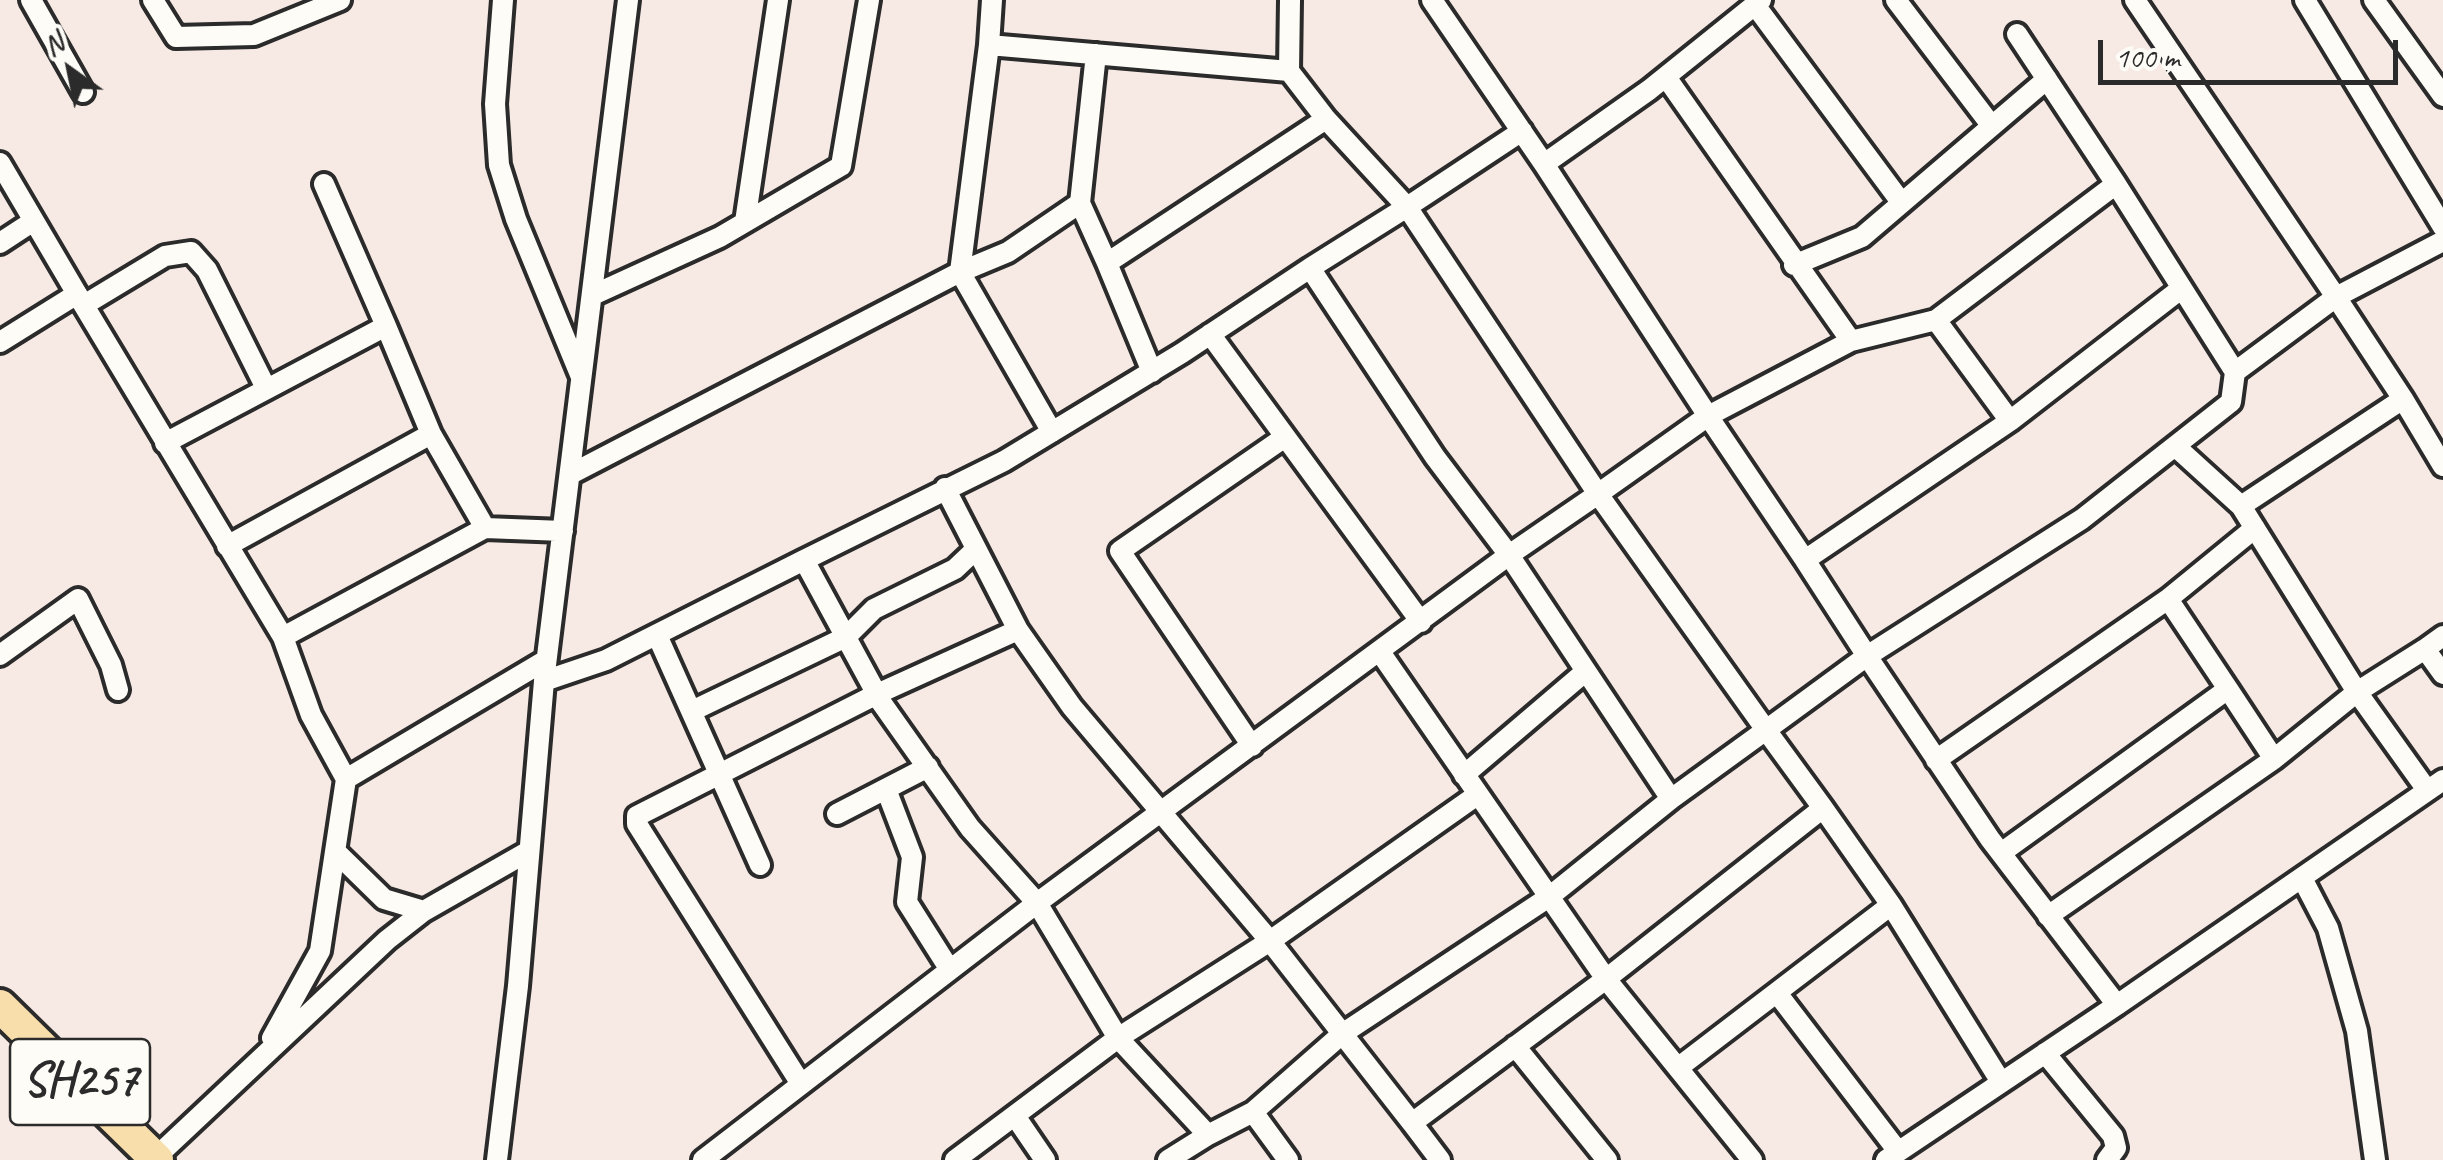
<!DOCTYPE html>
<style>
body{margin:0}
#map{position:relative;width:2443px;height:1160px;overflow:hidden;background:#f7eae4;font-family:Caveat,sans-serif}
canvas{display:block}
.north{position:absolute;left:20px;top:20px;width:100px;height:100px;-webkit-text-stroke:8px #fdfcf7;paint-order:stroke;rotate:327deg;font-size:28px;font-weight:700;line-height:40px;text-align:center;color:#2b2b2b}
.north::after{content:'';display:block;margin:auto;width:35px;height:45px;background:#2b2b2b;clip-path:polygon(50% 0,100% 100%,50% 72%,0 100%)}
.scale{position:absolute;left:2098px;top:40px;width:300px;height:45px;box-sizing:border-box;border:5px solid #2b2b2b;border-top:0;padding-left:12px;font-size:30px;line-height:35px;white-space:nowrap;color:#2b2b2b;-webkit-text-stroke:8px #fdfcf7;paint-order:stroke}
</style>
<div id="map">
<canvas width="2443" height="1160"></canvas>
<div class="north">N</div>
<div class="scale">100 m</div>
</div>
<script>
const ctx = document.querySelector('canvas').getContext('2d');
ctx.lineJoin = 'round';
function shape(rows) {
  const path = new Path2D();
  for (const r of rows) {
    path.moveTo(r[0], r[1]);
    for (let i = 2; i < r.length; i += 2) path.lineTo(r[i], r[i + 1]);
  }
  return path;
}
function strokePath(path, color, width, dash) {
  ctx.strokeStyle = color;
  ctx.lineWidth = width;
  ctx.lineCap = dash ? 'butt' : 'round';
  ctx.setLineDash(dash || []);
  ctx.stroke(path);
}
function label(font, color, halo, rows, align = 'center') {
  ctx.font = font + ' Caveat,sans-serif';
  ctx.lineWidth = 10;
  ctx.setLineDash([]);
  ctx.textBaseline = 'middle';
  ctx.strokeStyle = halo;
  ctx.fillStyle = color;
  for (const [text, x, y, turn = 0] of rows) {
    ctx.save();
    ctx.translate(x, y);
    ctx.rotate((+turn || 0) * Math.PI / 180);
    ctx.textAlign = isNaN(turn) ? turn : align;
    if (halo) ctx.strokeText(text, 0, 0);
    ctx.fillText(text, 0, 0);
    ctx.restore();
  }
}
const street = shape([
 [31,0,83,92],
 [153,0,176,37,254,35,340,0],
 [503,0,495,104,499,165,516,219,581,377],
 [992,0,989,45,1289,71,1326,119,1407,207,1522,131],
 [1432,0,1544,164],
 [1896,0,1991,125],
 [2135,0,2336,297,2235,372],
 [2305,0,2443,227],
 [2374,0,2443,96],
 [1755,5,1901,202],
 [2017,34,2116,184],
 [989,45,960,272,1008,252,1080,203,1107,263,1326,119],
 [1289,71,1290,0],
 [1666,77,1851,341],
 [0,163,77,294,0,342],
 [1080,203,1096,54],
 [745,222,778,0],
 [0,243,32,222],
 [1107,263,1152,372],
 [1794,265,1862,237,2047,79],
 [1310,268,1407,207,1598,494,1708,416,1851,341,1936,320,2010,421,1805,560,1708,416,1544,164,1649,90,1761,0],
 [77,294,283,637,485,528,563,531],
 [593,295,720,237,841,166,869,0],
 [84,305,165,256,191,252,207,270,266,388],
 [386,326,431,434,485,528],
 [1210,334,1421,622],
 [2403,399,2443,466],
 [2010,421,2182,288],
 [165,443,386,326,324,184],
 [571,474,960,272,1052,432],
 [2241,506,2403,399,2336,297,2443,241],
 [227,546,431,434],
 [804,560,1004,461,1182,353,1310,268,1435,457,1509,555,1037,903,1118,1038,955,1160],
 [2168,599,2228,689],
 [1018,630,1072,707,1270,941,1412,1123,1606,979,1380,652],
 [657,635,760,865],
 [2443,636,2425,649,2443,674],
 [283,637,311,715,346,779,546,660],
 [2425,649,2357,692,2427,790],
 [0,655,78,599,111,665,118,690],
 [544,681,606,660,804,560,881,702,970,828,1037,903,703,1160],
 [694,710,846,637,874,609,955,569,975,550],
 [1252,746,1120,551,1285,437],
 [1936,760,2168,599,2255,528],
 [1464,775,1586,671,1509,555,1598,494,1766,730,1671,799],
 [886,789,912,857,907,902,950,970],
 [837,814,928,767],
 [2001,853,2228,689,2274,759],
 [338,854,384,899,424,911],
 [2302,878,2328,928,2357,1031,2375,1160],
 [1891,905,2001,1082],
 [2048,916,2274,759,2357,692,2241,506,2175,446],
 [1777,993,1897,1150],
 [2117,1005,2443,780],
 [272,1038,320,951,346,779],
 [1515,1046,1607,1160],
 [2045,1053,2113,1136,2116,1148,2107,1160],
 [1679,1067,1891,905,1823,808],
 [801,1084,637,824,637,816,877,694,1018,630,945,488],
 [1253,1112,1342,1034,1549,897,1671,799,1586,671],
 [1015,1116,1045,1160],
 [1412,1123,1440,1160],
 [1208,1135,1253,1112,1288,1160],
 [155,1158,387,940,424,911,529,851],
 [497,1160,518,986,544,681,628,0],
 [1168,1160,1208,1135,1118,1038,1270,941,1477,795],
 [1752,1160,1606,979,1823,808,1766,730,1867,656,1805,560],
 [1886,1160,2117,1005,1990,839,1867,656,2082,519,2231,402,2235,372,2116,184,1936,320]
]);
const primary = shape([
 [0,1006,157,1160]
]);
strokePath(street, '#2b2b2b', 28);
strokePath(primary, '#2b2b2b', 40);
strokePath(street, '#fdfcf7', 20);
strokePath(primary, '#f8deab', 32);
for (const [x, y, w] of [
 [80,1082,140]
]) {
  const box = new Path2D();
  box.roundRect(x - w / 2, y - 43, w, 86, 8);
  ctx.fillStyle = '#fdfcf7';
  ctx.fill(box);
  strokePath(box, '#2b2b2b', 2.5);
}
label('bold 48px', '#2b2b2b', null, [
 ["SH257",80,1082]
]);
</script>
